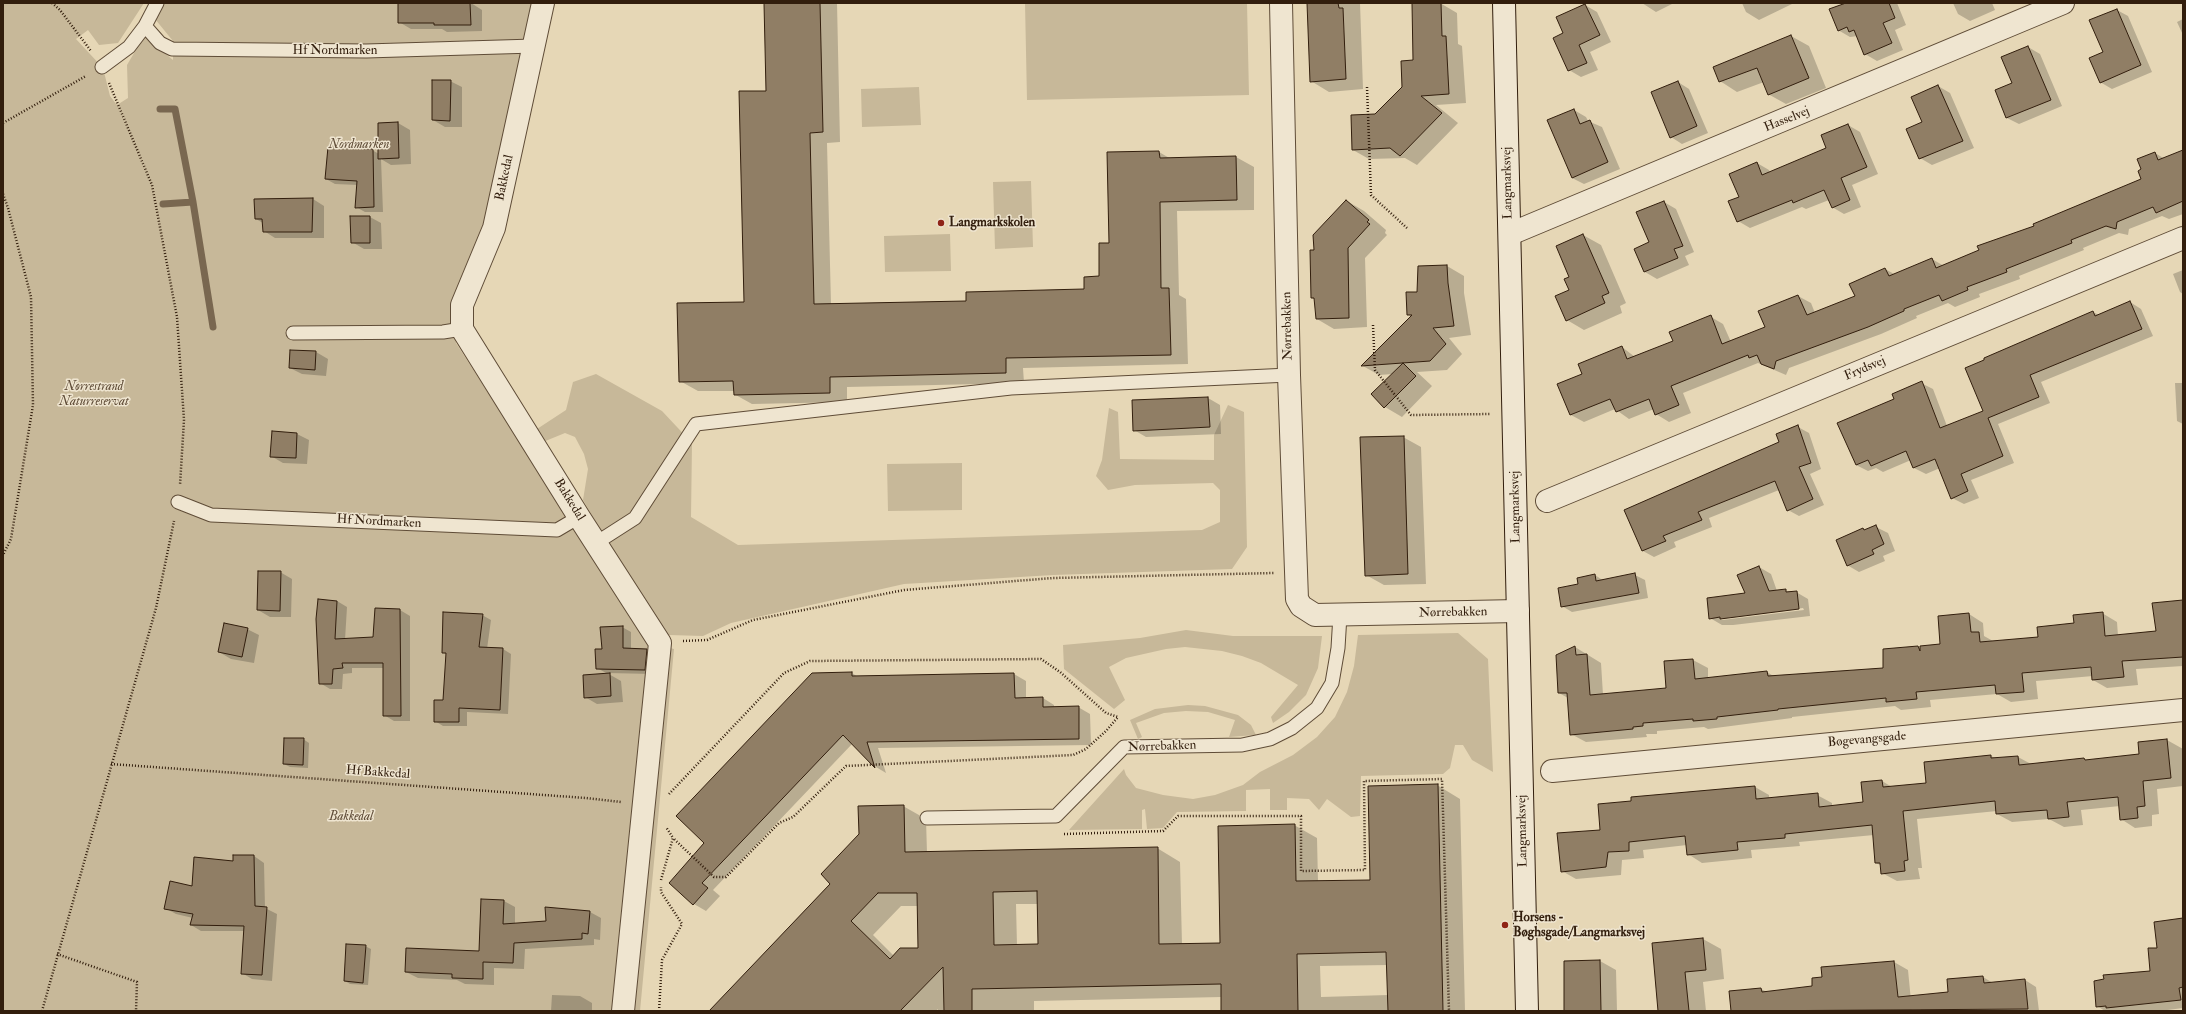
<!DOCTYPE html>
<meta charset="utf-8">
<style>
body{margin:0}
#map{position:relative;width:2186px;height:1014px;overflow:hidden;background:#e6d7b6;font-family:"IM FELL Double Pica",serif}
canvas{display:block}
.frame{position:absolute;inset:0;border:4px solid #321e0d;pointer-events:none}
</style>
<div id="map">
<canvas width="2186" height="1014"></canvas>
<div class="frame"></div>
</div>
<script>
const ctx = document.querySelector('canvas').getContext('2d');
ctx.lineJoin = 'round';
function paint(path, color) {
  ctx.fillStyle = color;
  ctx.fill(path, 'evenodd');
}
function shape(rows) {
  const path = new Path2D();
  for (const r of rows) {
    path.moveTo(r[0], r[1]);
    for (let i = 2; i < r.length; i += 2) path.lineTo(r[i], r[i + 1]);
  }
  return path;
}
function strokePath(path, color, width, dash) {
  ctx.strokeStyle = color;
  ctx.lineWidth = width;
  ctx.lineCap = dash ? 'butt' : 'round';
  ctx.setLineDash(dash || []);
  ctx.stroke(path);
}
function label(font, color, halo, rows, align = 'center') {
  ctx.font = font + ' "IM FELL Double Pica",serif';
  ctx.lineWidth = 3;
  ctx.setLineDash([]);
  ctx.textBaseline = 'middle';
  ctx.strokeStyle = halo;
  ctx.fillStyle = color;
  for (const [text, x, y, turn = 0] of rows) {
    ctx.save();
    ctx.translate(x, y);
    ctx.rotate((+turn || 0) * Math.PI / 180);
    ctx.textAlign = isNaN(turn) ? turn : align;
    if (halo) ctx.strokeText(text, 0, 0);
    ctx.fillText(text, 0, 0);
    ctx.restore();
  }
}
paint(shape([
 [3,3,144,3,118,43,99,45,88,30,76,39,103,68,110,96,117,105,128,98,127,65,144,36,173,60,173,41,155,19,163,3,532,3,488,225,452,304,456,343,649,643,674,649,640,1011,3,1011],
 [1025,3,1247,3,1249,95,1027,100],
 [919,87,921,125,862,127,861,89],
 [1031,181,1033,247,995,249,993,182],
 [950,234,951,271,885,272,884,236],
 [596,374,662,411,692,443,691,517,738,545,1202,530,1220,522,1220,490,1213,483,1135,485,1108,490,1096,476,1102,460,1109,408,1118,412,1120,459,1214,460,1214,435,1228,405,1244,412,1247,547,1232,569,1053,575,904,584,731,623,703,636,669,635,658,628,583,500,588,469,584,454,575,437,565,433,543,442,537,429,566,410,573,382],
 [962,463,962,510,888,511,887,464],
 [1186,630,1233,636,1322,636,1318,668,1306,695,1289,712,1273,723,1271,717,1298,685,1261,663,1242,656,1222,651,1185,647,1166,649,1126,658,1109,667,1125,700,1114,709,1064,669,1063,645,1140,638],
 [1458,633,1488,659,1493,772,1472,760,1463,745,1455,745,1450,768,1443,774,1361,776,1360,816,1351,817,1327,799,1319,810,1309,799,1287,798,1287,810,1270,810,1270,789,1246,790,1246,811,1177,812,1163,828,1147,829,1145,809,1142,810,1142,829,1069,830,1124,769,1126,775,1136,788,1163,795,1193,799,1215,795,1243,785,1260,772,1293,755,1317,737,1335,717,1347,692,1354,666,1358,635],
 [1188,705,1205,706,1238,715,1251,725,1256,735,1229,737,1235,720,1208,712,1186,711,1164,713,1136,723,1142,737,1138,739,1130,720,1155,709]
]), '#c7b899');
paint(shape([
 [399,3,471,3,482,10,482,31,447,32,442,29,411,29,399,22],
 [765,3,837,3,840,142,827,143,831,305,967,302,1085,290,1100,277,1110,244,1159,152,1171,159,1236,157,1254,167,1254,210,1177,211,1179,295,1186,299,1188,364,1023,368,1024,383,847,387,847,402,752,404,734,394,734,391,698,391,680,381,745,303,767,92],
 [1309,3,1360,3,1363,89,1329,92,1311,81],
 [1440,3,1457,13,1458,44,1462,46,1466,103,1436,105,1458,123,1417,165,1405,158,1369,159,1353,150,1376,115,1403,88],
 [1642,3,1674,3,1656,12],
 [1742,3,1792,3,1792,4,1759,20,1746,12],
 [1849,3,1897,3,1906,25,1895,30,1903,50,1877,61,1865,54,1858,36,1850,37,1838,30],
 [1953,3,1992,3,1995,10,1970,21,1958,14],
 [1585,5,1597,12,1611,42,1590,52,1598,70,1581,77,1569,70,1565,34],
 [2117,10,2128,16,2152,72,2112,89,2100,82,2104,52],
 [2183,19,2183,35,2177,22],
 [1791,36,1809,46,1826,88,1786,104,1768,94,1764,82,1737,92,1720,81],
 [2028,47,2040,54,2062,106,2019,124,2007,118,1996,91,2013,84],
 [450,81,462,87,462,127,445,127,433,120],
 [1678,82,1689,89,1708,133,1682,144,1671,137],
 [1938,86,1950,93,1974,148,1932,165,1920,158,1924,122],
 [1574,110,1586,117,1588,121,1602,127,1620,169,1584,184,1572,178],
 [398,123,410,130,411,164,391,165,381,159,383,212,365,212,356,207,358,185,335,184,326,179,372,150,379,154],
 [1848,125,1860,132,1878,174,1852,185,1861,207,1844,214,1832,207,1829,200,1806,209,1802,207,1750,228,1738,221,1740,198,1757,163,1769,170,1770,173,1828,149],
 [2183,151,2183,214,2169,219,2162,216,2129,229,2128,235,2119,233,2083,248,2084,250,2019,276,2020,279,1979,294,1980,297,1955,307,1948,303,1916,316,1917,318,1881,334,1789,368,1786,375,1758,363,1683,393,1691,413,1669,422,1656,414,1654,409,1629,419,1615,409,1584,422,1571,415,1558,384,1584,374,1622,347,1635,357,1674,342,1711,317,1723,324,1731,342,1767,328,1798,296,1811,303,1815,313,1856,297,1885,269,1896,275,1932,259,1944,266,2143,180,2143,170,2155,153,2165,159],
 [313,199,324,206,324,238,275,238,264,231,263,223,256,219],
 [1347,201,1364,211,1386,230,1385,233,1387,235,1365,258,1367,327,1334,329,1317,319,1316,300,1312,298,1315,251],
 [1664,202,1676,209,1694,252,1685,256,1689,265,1657,279,1645,272,1635,249,1650,243],
 [370,217,381,223,382,249,364,249,352,242],
 [1583,235,1601,245,1626,303,1620,306,1622,313,1584,330,1567,320,1571,278,1557,246],
 [1447,266,1464,276,1464,293,1471,335,1449,338,1462,354,1447,370,1417,372,1432,386,1402,417,1385,407,1373,394,1393,374,1379,375,1363,366,1412,317,1408,314,1418,293,1419,267],
 [2183,270,2183,294,2180,292,2173,274],
 [2130,302,2141,309,2153,336,2041,382,2050,403,1998,424,2014,463,1971,480,1979,498,1964,504,1952,498,1940,468,1926,474,1914,468,1911,460,1883,472,1876,468,1868,471,1856,465,1896,399,1921,383,1933,389,1947,426,1984,411,2093,312,2099,315],
 [316,352,328,359,326,376,302,374,290,368],
 [2175,383,2183,383,2183,424,2177,421],
 [1208,398,1220,405,1221,434,1146,437,1134,430,1133,401],
 [1798,427,1809,433,1821,469,1810,474,1824,505,1799,516,1788,510,1779,490,1709,518,1712,527,1674,542,1676,547,1654,557,1643,551,1625,510,1780,442],
 [297,434,309,440,307,464,283,463,271,456],
 [1403,437,1421,447,1426,584,1384,585,1366,575],
 [1876,527,1888,533,1895,551,1883,556,1885,561,1859,572,1847,565,1863,529,1866,531],
 [1759,567,1771,574,1777,591,1796,592,1808,599,1810,616,1733,625,1722,625,1710,618,1746,594],
 [1803,608,1804,610,1722,620,1720,618],
 [280,572,292,579,291,617,270,617,258,610],
 [1595,575,1604,581,1635,575,1645,580,1648,598,1572,612,1562,606,1579,585],
 [337,601,347,607,345,640,374,638,400,610,410,616,410,721,394,721,384,715,384,668,352,668,352,673,343,674,342,689,330,689,320,683],
 [2183,601,2183,666,2136,669,2138,685,2107,688,2093,680,2093,676,2036,681,2038,699,2011,702,1997,694,1930,700,1931,707,1901,710,1895,706,1792,717,1792,718,1708,729,1704,727,1657,731,1657,734,1646,734,1647,737,1586,742,1571,734,1568,698,1559,693,1557,656,1575,647,1601,663,1603,695,1667,689,1665,662,1693,660,1708,668,1708,679,1767,672,1775,677,1884,669,1918,647,1921,649,1941,645,1969,614,1983,623,1984,636,1993,641,2039,638,2102,613,2117,622,2118,636,2157,631],
 [482,615,491,620,487,649,503,649,511,654,508,714,467,712,467,726,443,726,435,721,444,701,447,654,443,653],
 [622,627,631,632,631,649,647,650,655,654,653,674,607,673,621,681,623,702,597,704,585,697,608,674,597,668],
 [247,629,259,635,254,663,231,659,219,652],
 [852,673,858,677,1014,674,1026,681,1026,698,1043,698,1054,705,1054,708,1078,707,1090,714,1091,745,878,748,886,773,876,767,853,743,713,890,720,896,706,911,694,904,670,883],
 [303,739,309,743,308,768,290,767,284,764],
 [2167,740,2183,749,2183,786,2157,789,2159,814,2152,815,2152,826,2135,828,2121,819,2120,806,2081,810,2083,825,2064,827,2049,819,2012,822,1997,814,1997,811,1917,819,1922,868,1918,868,1920,879,1897,881,1882,873,1882,866,1876,863,1874,835,1799,842,1800,846,1751,850,1752,858,1702,863,1688,854,1687,845,1643,850,1644,858,1622,860,1621,875,1576,879,1562,871,1601,830,1755,787,1769,795,1769,799,1817,795,1832,803,1832,806,1864,803,1882,781,1892,787,1927,784,1991,756,1997,759,2018,757,2031,764,2084,759,2087,761,2140,755],
 [1437,785,1460,799,1465,1011,1222,1011,1222,997,1034,1001,1034,1011,938,1011,938,1009,936,1011,710,1011,903,806,926,819,927,853,1157,848,1180,862,1182,945,1221,944,1294,825,1317,838,1318,882,1371,881],
 [1016,904,1038,904,1039,945,1017,946],
 [901,906,918,906,919,949,894,956,873,935],
 [1388,965,1388,995,1321,997,1320,966],
 [254,856,264,863,265,908,277,914,272,981,252,979,242,973,244,931,201,931,191,925,193,918,176,914,165,908,193,887,234,862],
 [482,900,504,901,515,907,515,925,547,922,590,912,601,918,600,940,594,939,594,945,525,949,524,969,494,968,494,985,465,984,457,980,418,978,406,972,480,952],
 [2183,919,2183,1008,2160,1011,2105,1011,2097,1006,2151,972,2158,948],
 [1703,939,1721,949,1724,979,1703,982,1706,1011,1659,1011],
 [365,946,371,949,368,985,350,984,345,981],
 [1600,961,1616,970,1617,1011,1565,1011,1565,962],
 [1894,962,1908,970,1912,1011,1732,1011,1730,992,1761,989,1767,992,1814,987],
 [1983,977,1993,983,2025,980,2036,987,2039,1011,1921,1011,1920,996,1949,993],
 [552,995,580,996,592,1003,592,1011,551,1011]
]), '#0003');
strokePath(shape([
 [160,109,175,109,193,202,163,204],
 [193,202,213,327]
]), '#796750', 7);
const building = shape([
 [398,3,470,3,471,25,434,25,434,23,398,23,398,3],
 [764,3,820,3,823,132,810,133,814,304,966,301,966,292,1084,289,1084,277,1099,276,1099,243,1109,243,1107,152,1159,151,1160,158,1236,156,1237,200,1160,202,1161,288,1169,288,1171,355,1006,358,1006,373,830,377,830,393,734,395,733,381,679,382,677,303,744,302,739,91,766,91,764,3],
 [1307,3,1338,3,1339,8,1343,8,1346,79,1310,82,1307,3],
 [1412,3,1441,3,1442,36,1446,36,1449,94,1421,96,1442,113,1400,156,1390,148,1352,150,1351,115,1375,114,1402,87,1401,61,1413,60,1412,3],
 [1846,3,1889,3,1895,18,1883,23,1892,43,1864,55,1854,30,1849,32,1847,27,1838,31,1829,9,1846,3],
 [1585,4,1600,35,1579,45,1587,63,1568,71,1553,38,1563,33,1556,17,1585,4],
 [2117,9,2141,65,2100,83,2089,58,2103,52,2089,20,2117,9],
 [1791,35,1809,78,1768,95,1757,68,1719,82,1713,67,1791,35],
 [2028,46,2051,100,2006,118,1995,90,2012,83,2001,57,2028,46],
 [432,80,451,80,450,121,432,120,432,80],
 [1678,81,1697,126,1670,138,1651,92,1678,81],
 [1938,85,1963,141,1919,159,1906,129,1922,122,1911,97,1938,85],
 [1574,109,1580,124,1590,120,1608,162,1572,178,1547,120,1574,109],
 [398,122,399,158,378,159,378,123,398,122],
 [1848,124,1867,167,1841,178,1850,200,1832,208,1824,190,1793,203,1792,200,1737,222,1728,201,1739,197,1729,174,1757,162,1762,175,1826,148,1821,135,1848,124],
 [328,147,373,149,374,207,355,208,357,181,325,179,328,147],
 [2183,150,2183,201,2156,213,2153,207,2117,222,2116,229,2106,226,2071,240,2072,243,2006,269,2007,272,1967,287,1968,290,1942,301,1939,295,1904,309,1904,311,1868,327,1776,361,1774,369,1761,364,1757,355,1749,358,1748,355,1671,386,1679,405,1655,415,1649,399,1616,412,1610,399,1570,415,1557,384,1582,374,1578,364,1622,346,1627,359,1673,341,1669,332,1711,315,1722,344,1765,327,1758,311,1798,295,1807,315,1855,296,1849,284,1885,268,1889,276,1932,258,1936,268,1979,250,1977,246,2034,226,2033,224,2141,179,2138,171,2141,169,2137,159,2155,152,2158,160,2183,150],
 [313,198,312,232,263,232,262,219,255,219,254,199,313,198],
 [1346,200,1369,220,1367,222,1370,224,1348,248,1349,318,1316,319,1314,298,1311,298,1310,250,1314,250,1313,235,1346,200],
 [1664,201,1683,246,1674,249,1678,258,1644,272,1634,249,1649,242,1636,212,1664,201],
 [350,216,370,216,370,243,351,243,350,216],
 [1583,234,1609,293,1602,296,1605,303,1566,321,1555,296,1569,290,1564,279,1569,277,1556,246,1583,234],
 [1447,265,1448,283,1454,326,1433,328,1446,344,1430,361,1361,366,1412,315,1407,315,1406,292,1417,292,1418,266,1447,265],
 [2130,301,2142,329,2030,375,2039,397,1988,418,2003,456,1961,474,1968,491,1951,499,1935,459,1913,468,1906,451,1871,466,1868,460,1856,465,1837,423,1894,399,1892,394,1922,381,1940,428,1983,411,1965,368,1984,360,1984,358,2093,311,2095,316,2130,301],
 [290,350,316,351,315,370,289,368,290,350],
 [1403,363,1416,376,1384,408,1371,394,1403,363],
 [1208,397,1210,427,1133,431,1132,400,1208,397],
 [1798,425,1811,463,1799,467,1813,499,1787,511,1775,481,1698,512,1702,520,1663,536,1666,541,1642,551,1624,510,1779,442,1776,434,1798,425],
 [272,431,297,433,296,458,270,457,272,431],
 [1404,436,1408,574,1365,576,1360,437,1404,436],
 [1876,525,1884,544,1872,550,1874,554,1847,566,1836,540,1863,528,1864,530,1876,525],
 [1759,566,1769,591,1786,589,1786,592,1797,591,1799,609,1720,619,1720,617,1709,619,1707,598,1745,593,1737,575,1759,566],
 [258,571,281,571,280,611,257,610,258,571],
 [1635,573,1639,593,1561,607,1558,588,1578,584,1577,578,1595,574,1596,581,1635,573],
 [318,599,337,601,335,639,373,637,375,608,400,609,401,716,383,716,383,663,342,663,343,668,333,669,332,684,319,684,316,619,318,599],
 [2183,600,2183,657,2122,661,2124,677,2092,680,2091,667,2022,673,2024,692,1996,694,1995,685,1916,692,1917,699,1886,702,1886,698,1778,709,1778,710,1717,717,1717,719,1693,721,1693,719,1643,723,1643,726,1633,727,1633,729,1570,735,1567,693,1558,693,1556,655,1575,646,1576,655,1587,654,1590,695,1666,688,1664,661,1693,659,1695,679,1767,671,1768,676,1883,668,1883,649,1918,646,1920,651,1920,646,1940,644,1938,616,1969,613,1971,632,1979,632,1980,642,2038,637,2037,627,2074,623,2073,615,2103,612,2105,636,2156,631,2152,603,2183,600],
 [443,612,483,614,479,647,503,648,500,710,459,708,459,722,434,722,434,700,443,700,446,653,442,653,443,612],
 [224,623,248,628,242,657,218,652,224,623],
 [623,626,623,648,647,649,645,670,596,669,595,649,602,649,600,627,623,626],
 [852,672,852,676,1014,673,1015,698,1043,697,1043,707,1079,706,1079,739,867,742,875,768,843,735,702,883,708,888,693,905,669,883,704,843,676,816,812,673,852,672],
 [610,673,611,696,584,698,583,675,610,673],
 [284,738,304,738,303,765,283,764,284,738],
 [2167,739,2171,778,2143,781,2145,806,2137,807,2138,818,2120,820,2118,797,2067,802,2069,817,2048,819,2047,810,1996,814,1995,801,1903,811,1908,860,1904,861,1905,871,1881,874,1880,863,1875,863,1872,825,1785,834,1785,838,1737,842,1738,850,1687,855,1685,836,1629,842,1629,851,1608,852,1606,867,1561,872,1557,833,1600,830,1598,804,1631,801,1631,797,1755,786,1756,799,1818,793,1819,807,1863,802,1861,782,1882,780,1883,787,1926,783,1924,762,1991,755,1991,758,2018,756,2019,765,2084,758,2085,760,2139,754,2138,742,2167,739],
 [1438,784,1443,1011,1388,1011,1386,952,1297,954,1298,1011,1221,1011,1221,984,972,989,972,1011,944,1011,943,967,900,1011,709,1011,830,884,821,874,859,834,858,806,904,805,905,852,1158,847,1159,944,1220,943,1218,826,1295,824,1296,881,1370,880,1368,786,1438,784],
 [1037,891,1038,944,994,945,993,892,1037,891],
 [878,893,917,893,918,948,900,948,890,959,851,921,878,893],
 [233,855,254,855,255,906,267,907,262,975,241,974,244,926,190,925,193,914,164,909,170,881,192,886,194,857,233,861,233,855],
 [481,899,504,900,503,924,546,921,545,907,590,911,588,934,582,933,582,939,514,943,513,963,483,962,483,979,452,978,452,974,405,972,406,948,479,951,481,899],
 [2183,918,2183,987,2179,988,2181,1000,2106,1008,2106,1006,2096,1007,2094,981,2104,979,2103,975,2150,971,2148,948,2157,948,2154,922,2183,918],
 [1703,938,1706,970,1685,972,1689,1011,1658,1011,1652,943,1703,938],
 [346,944,366,945,363,983,344,981,346,944],
 [1600,960,1601,1011,1564,1011,1564,961,1600,960],
 [1894,961,1898,997,1948,992,1947,979,1983,976,1984,983,2025,979,2028,1009,1731,1011,1729,991,1761,988,1762,992,1812,986,1812,978,1822,977,1821,967,1894,961]
]);
paint(building, '#907e65');
strokePath(building, '#321e0d', 1);
const lane = shape([
 [145,26,160,43,172,49,366,51,534,46],
 [102,67,129,47,145,26,157,3],
 [293,333,443,332,462,329],
 [178,502,211,515,557,530,579,517],
 [596,543,635,518,696,424,1011,388,1289,375],
 [927,818,1056,816,1124,747,1242,745,1270,739,1292,728,1317,708,1332,683,1338,648,1340,615]
]);
const street = shape([
 [543,3,494,228,462,305,462,329,579,517,660,643,623,1011],
 [1281,3,1289,375,1297,599,1301,606,1315,615,1518,611],
 [1510,234,2063,3],
 [1547,501,2183,238],
 [1552,771,2183,710]
]);
const secondary = shape([
 [1504,3,1527,1011]
]);
strokePath(lane, '#5f4c37', 15);
strokePath(street, '#5f4c37', 24);
strokePath(secondary, '#321e0d', 24);
strokePath(shape([
 [52,3,60,10,91,51],
 [109,83,152,185,177,317,184,420,180,485],
 [1367,87,1371,195,1407,228],
 [3,123,86,76],
 [3,194,8,208,31,297,33,405,11,539,3,555],
 [1373,325,1375,370,1411,415,1491,414],
 [683,641,707,640,753,620,904,590,1053,578,1274,573],
 [111,764,586,798,621,802],
 [669,794,784,673,810,661,1041,659,1060,672,1106,713,1118,717,1106,731,1086,749,1073,755,846,766,793,817,779,823,726,877,714,877,673,838],
 [1064,834,1163,831,1178,816,1301,816,1301,871,1365,870,1364,781,1442,779,1449,1011],
 [661,880,673,838,666,827],
 [57,954,137,982,136,1011],
 [42,1011,156,608,174,521],
 [659,1011,662,960,682,924,661,892,661,887]
]), '#321e0d', 2.5, [1, 2]);
strokePath(lane, '#efe5d0', 13);
strokePath(street, '#efe5d0', 22);
strokePath(secondary, '#efe5d0', 22);
for (const [x, y, r, color] of [
 [941,223,4,"#8f2418"],
 [1505,925,4,"#8f2418"]
]) {
  const dot = new Path2D();
  dot.arc(x, y, r, 0, 2 * Math.PI);
  ctx.fillStyle = color;
  ctx.fill(dot);
  strokePath(dot, '#efe5d0', 1.5);
}
label('13px', '#321e0d', '#efe5d0', [
 ["Hf Nordmarken",335,51],
 ["Hasselvej",1787,120,-22],
 ["Bakkedal",505,178,-78],
 ["Langmarksvej",1508,183,-91],
 ["Nørrebakken",1288,326,-91],
 ["Frydsvej",1865,369,-23],
 ["Bakkedal",569,500,58],
 ["Langmarksvej",1516,507,-91],
 ["Hf Nordmarken",379,522,3],
 ["Nørrebakken",1453,613,-1],
 ["Bøgevangsgade",1867,740,-5],
 ["Nørrebakken",1162,747,-2],
 ["Hf Bakkedal",378,773,4],
 ["Langmarksvej",1523,831,-91]
]);
label('italic 13px', '#5f4c37', '#efe5d0', [
 ["Nordmarken",359,145],
 ["Nørrestrand",94,387],
 ["Naturreservat",94,402],
 ["Bakkedal",351,817]
]);
label('bold 13px', '#321e0d', '#efe5d0', [
 ["Langmarkskolen",949,223],
 ["Horsens -",1513,918],
 ["Bøghsgade/Langmarksvej",1513,933]
], 'left');
</script>
